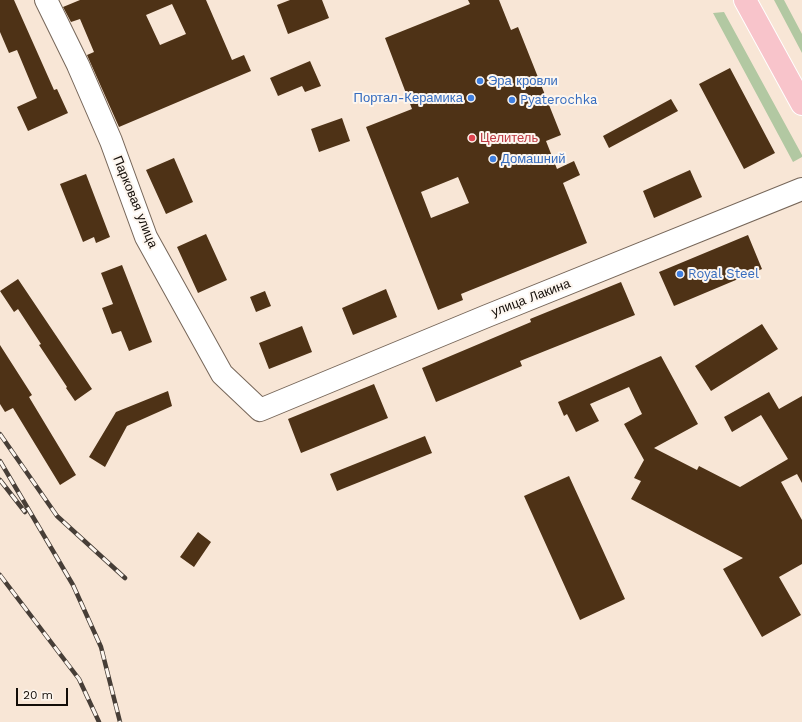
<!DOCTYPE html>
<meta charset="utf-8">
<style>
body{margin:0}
#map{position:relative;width:802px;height:722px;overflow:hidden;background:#f8e6d6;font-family:"Work Sans",sans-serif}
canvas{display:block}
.scale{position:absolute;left:16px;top:688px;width:52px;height:18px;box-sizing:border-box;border:2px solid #130d08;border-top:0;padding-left:5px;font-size:12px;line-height:14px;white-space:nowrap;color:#130d08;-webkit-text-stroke:3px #fdf6ef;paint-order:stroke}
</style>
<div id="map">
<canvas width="802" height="722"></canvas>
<div class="scale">20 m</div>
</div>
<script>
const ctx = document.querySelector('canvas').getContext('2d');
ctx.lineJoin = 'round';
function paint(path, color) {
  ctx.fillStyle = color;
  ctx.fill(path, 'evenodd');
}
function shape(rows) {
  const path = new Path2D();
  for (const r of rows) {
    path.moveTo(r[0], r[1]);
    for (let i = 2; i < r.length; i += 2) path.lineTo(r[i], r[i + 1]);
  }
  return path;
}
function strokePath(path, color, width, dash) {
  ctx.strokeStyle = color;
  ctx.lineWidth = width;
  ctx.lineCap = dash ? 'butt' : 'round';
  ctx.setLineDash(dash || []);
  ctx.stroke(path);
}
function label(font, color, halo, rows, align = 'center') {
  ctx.font = font + ' "Work Sans",sans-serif';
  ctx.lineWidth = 4;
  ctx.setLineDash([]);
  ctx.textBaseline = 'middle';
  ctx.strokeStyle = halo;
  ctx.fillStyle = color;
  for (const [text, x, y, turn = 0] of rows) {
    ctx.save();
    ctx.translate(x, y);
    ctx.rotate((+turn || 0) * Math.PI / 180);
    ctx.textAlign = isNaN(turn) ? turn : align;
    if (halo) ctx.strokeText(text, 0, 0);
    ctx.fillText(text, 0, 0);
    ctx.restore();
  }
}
paint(shape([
 [774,0,784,0,802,34,802,53],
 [724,12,802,155,802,157,793,162,713,13]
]), '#b2c8a2');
paint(shape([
 [0,0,14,0,54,90,57,89,68,113,28,131,17,107,37,98,17,50,9,53,0,32],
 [80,0,206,0,232,60,244,55,251,71,119,127,87,55,94,52,80,19,71,22,63,7],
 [172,4,186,34,160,45,146,15],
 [290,0,322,0,329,18,288,34,277,5],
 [468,0,499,0,511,30,518,27,561,135,546,141,557,169,574,161,580,175,563,183,587,243,461,294,463,300,438,310,366,127,412,109,385,38,470,4],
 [458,177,469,203,431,218,421,192],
 [310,61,321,86,305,92,302,86,278,96,270,78],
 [730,68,775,153,744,169,699,84],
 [671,99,678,111,609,148,603,136],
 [342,118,350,141,319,152,311,129],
 [174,158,193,202,166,214,146,170],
 [690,170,702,197,654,218,643,191],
 [86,174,110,237,96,243,94,237,83,242,60,184],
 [206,234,227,280,198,293,177,247],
 [748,235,762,269,674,306,659,272],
 [122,265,152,342,129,351,121,331,112,334,102,308,113,304,101,273],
 [18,279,92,389,75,401,66,388,67,387,39,345,41,344,18,309,14,312,0,291],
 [621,282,635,315,520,361,522,366,436,402,422,368,531,322,530,319],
 [386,289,397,317,353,335,342,308],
 [265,291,271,306,256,312,250,297],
 [762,324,778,349,711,391,695,366],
 [302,326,312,352,269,369,259,343],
 [0,345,32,395,29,397,76,475,60,485,13,408,5,412,0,404],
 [661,356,698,424,654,448,697,470,699,466,740,487,788,459,761,415,732,432,724,417,769,392,779,409,802,396,802,483,797,474,781,482,802,520,802,564,779,577,801,615,762,637,723,569,743,558,631,499,641,481,634,478,644,460,624,424,642,414,629,387,590,404,599,421,576,432,567,414,564,416,558,402],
 [374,384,388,418,301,453,288,419],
 [168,391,172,406,127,426,105,467,89,457,116,412],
 [425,436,432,453,337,491,330,474],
 [569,476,625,599,580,620,524,496],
 [198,532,211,542,194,567,180,557]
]), '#4e3216');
const minor = shape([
 [46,0,78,65,111,141,146,237,222,374,260,410,487,316,802,189]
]);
const major = shape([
 [745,0,802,104]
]);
strokePath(minor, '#766659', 24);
strokePath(major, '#fff', 24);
strokePath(minor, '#fff', 22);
strokePath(major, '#f8c4cb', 22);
const rail = shape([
 [0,434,57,516,125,578],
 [0,461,73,585,101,647,120,722],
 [0,480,25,512],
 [0,575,79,679,99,722]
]);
strokePath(rail, '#473e37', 4.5);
strokePath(rail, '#fdf6ef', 3, [9]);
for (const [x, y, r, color] of [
 [480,81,4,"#3f7fe0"],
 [471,98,4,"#3f7fe0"],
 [512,100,4,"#3f7fe0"],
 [472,138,4,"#e0444e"],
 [493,159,4,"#3f7fe0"],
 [680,274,4,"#3f7fe0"]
]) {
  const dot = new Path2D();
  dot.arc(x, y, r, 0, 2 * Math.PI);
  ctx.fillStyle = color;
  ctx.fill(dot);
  strokePath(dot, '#fdf6ef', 1.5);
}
label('13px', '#366cbe', '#fdf6ef', [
 ["Эра кровли",488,81],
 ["Портал-Керамика",463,98,"right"],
 ["Pyaterochka",520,100],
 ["Домашний",501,159],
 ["Royal Steel",688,274]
], 'left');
label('13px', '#be3a42', '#fdf6ef', [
 ["Целитель",480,138]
], 'left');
label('13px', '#130d08', '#fdf6ef', [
 ["Парковая улица",135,202,68],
 ["улица Лакина",531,298,-21]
]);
</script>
